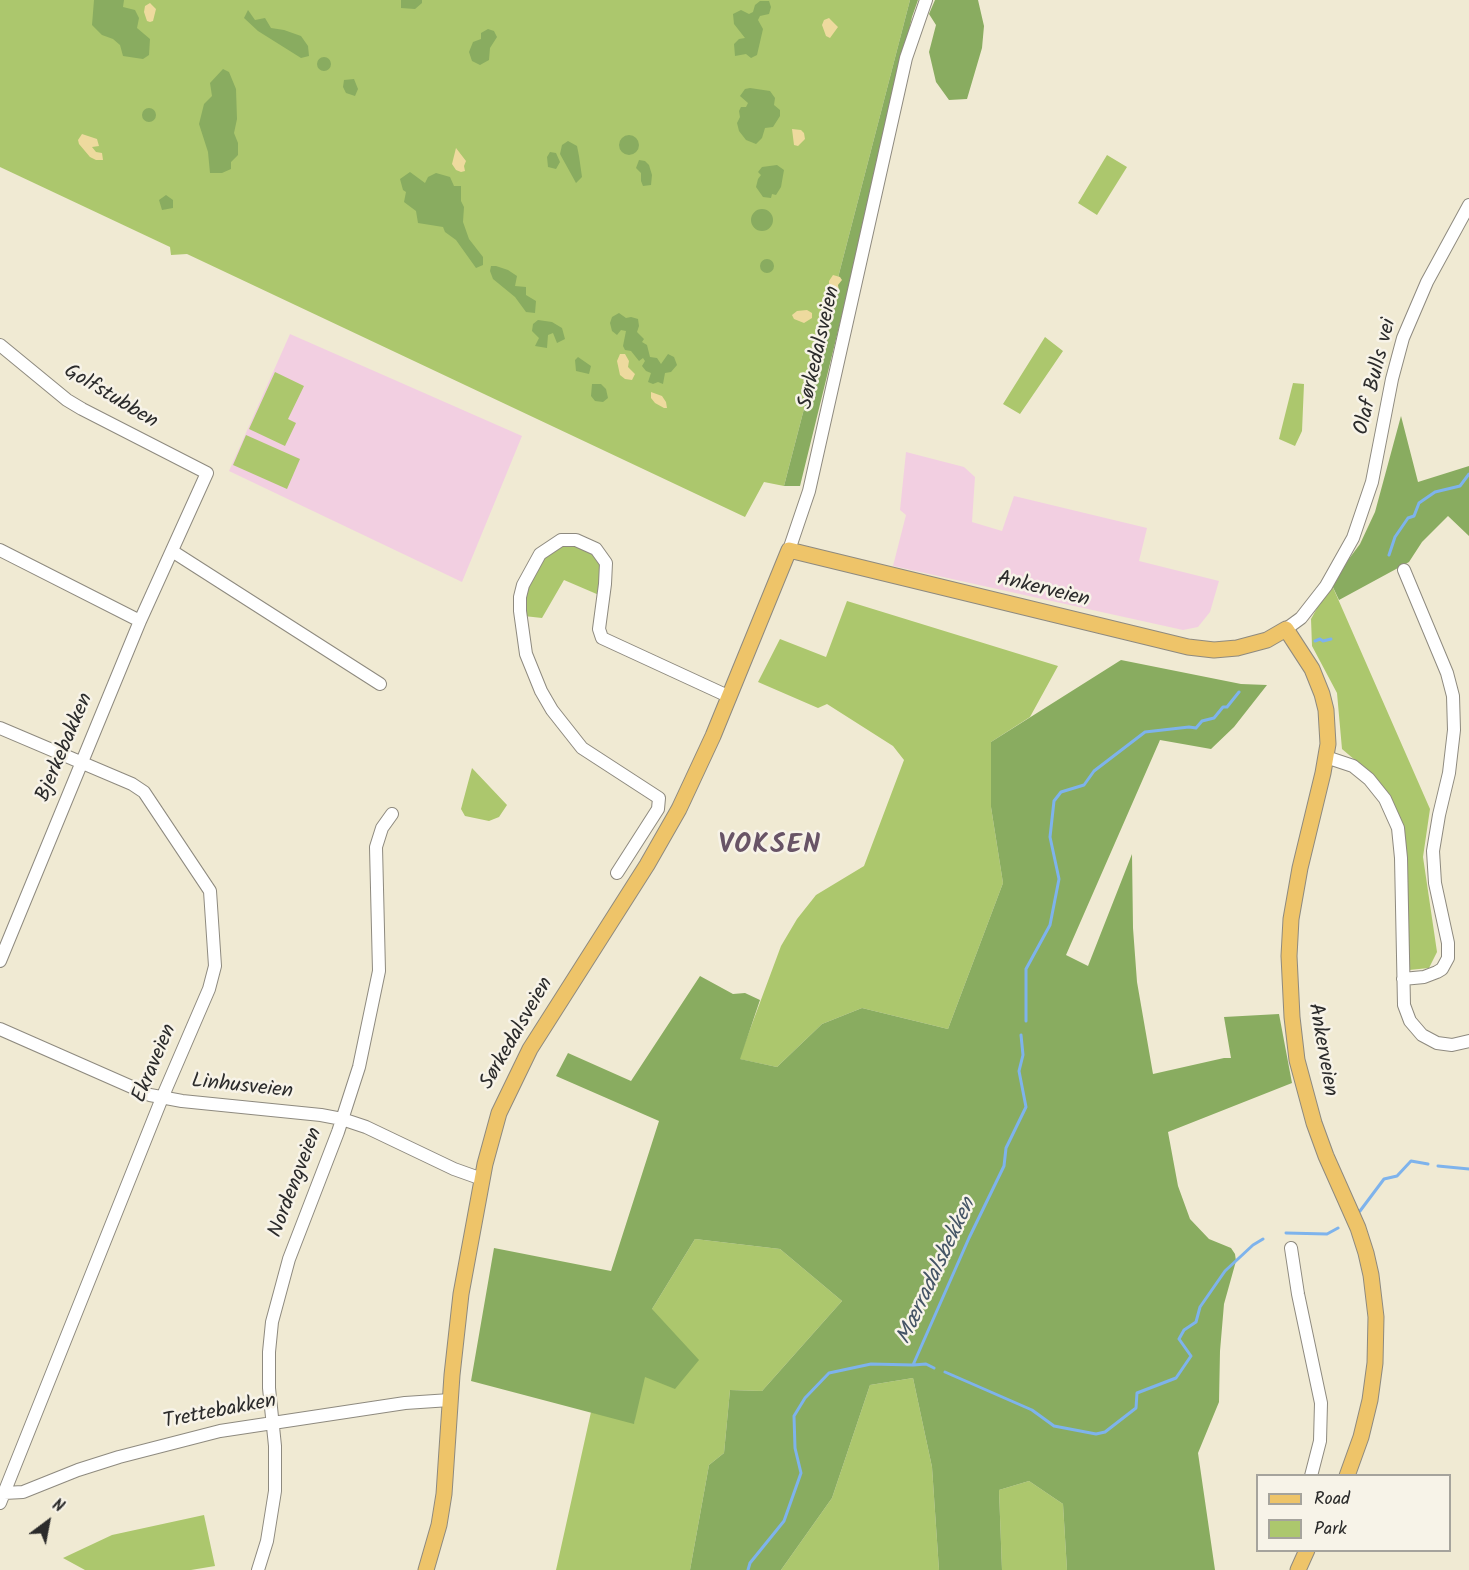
<!DOCTYPE html>
<meta charset="utf-8">
<style>
body{margin:0}
#map{position:relative;width:1469px;height:1570px;overflow:hidden;background:#f0ead3;font-family:Kalam,sans-serif}
canvas{display:block}
.legend{position:absolute;left:1256px;top:1474px;width:195px;height:78px;box-sizing:border-box;background:#f7f3e8;border:2px solid #a5a39c;margin:0;padding:8px 10px;list-style:none;font-size:18px;color:#2b2b2b}
.legend li{display:flex;align-items:center;gap:12px;height:30px}
.legend b{width:30px;border:2px solid #a5a39c}
.north{position:absolute;left:18px;top:1492px;width:60px;height:60px;-webkit-text-stroke:4px #f7f3e8;paint-order:stroke;rotate:32deg;font-size:16px;font-weight:700;line-height:24px;text-align:center;color:#2b2b2b}
.north::after{content:'';display:block;margin:auto;width:21px;height:27px;background:#2b2b2b;clip-path:polygon(50% 0,100% 100%,50% 72%,0 100%)}
</style>
<div id="map">
<canvas width="1469" height="1570"></canvas>
<ul class="legend">
<li><b style="height:8px;background:#eec469"></b>Road</li>
<li><b style="height:16px;background:#acc76d"></b>Park</li>
</ul>
<div class="north">N</div>
</div>
<script>
const ctx = document.querySelector('canvas').getContext('2d');
ctx.lineJoin = 'round';
function paint(path, color) {
  ctx.fillStyle = color;
  ctx.fill(path, 'evenodd');
}
function shape(rows) {
  const path = new Path2D();
  for (const r of rows) {
    if (r.length === 3) {
      path.moveTo(r[0] + r[2], r[1]);
      path.arc(r[0], r[1], r[2], 0, 2 * Math.PI);
      continue;
    }
    path.moveTo(r[0], r[1]);
    for (let i = 2; i < r.length; i += 2) path.lineTo(r[i], r[i + 1]);
  }
  return path;
}
function strokePath(path, color, width, dash) {
  ctx.strokeStyle = color;
  ctx.lineWidth = width;
  ctx.lineCap = dash ? 'butt' : 'round';
  ctx.setLineDash(dash || []);
  ctx.stroke(path);
}
function label(font, color, halo, rows, align = 'center') {
  ctx.font = font + ' Kalam,sans-serif';
  ctx.lineWidth = 5;
  ctx.setLineDash([]);
  ctx.textBaseline = 'middle';
  ctx.strokeStyle = halo;
  ctx.fillStyle = color;
  for (const [text, x, y, turn = 0] of rows) {
    ctx.save();
    ctx.translate(x, y);
    ctx.rotate((+turn || 0) * Math.PI / 180);
    ctx.textAlign = isNaN(turn) ? turn : align;
    if (halo) ctx.strokeText(text, 0, 0);
    ctx.fillText(text, 0, 0);
    ctx.restore();
  }
}
paint(shape([
 [290,334,522,436,462,582,229,471],
 [906,452,964,467,975,477,972,522,1002,531,1014,496,1147,528,1139,561,1219,581,1210,612,1198,627,1183,630,893,566,906,515,900,510]
]), '#f2cfe1');
paint(shape([
 [0,0,910,0,784,486,764,482,745,517,187,254,171,255,170,247,0,167],
 [1107,155,1127,167,1097,215,1078,203],
 [1045,337,1063,351,1020,414,1003,404],
 [275,372,304,386,288,419,296,423,285,446,249,429],
 [1293,383,1304,384,1302,431,1295,446,1279,439],
 [246,435,300,459,287,489,233,465],
 [560,544,575,544,593,552,601,565,599,595,564,580,542,618,524,616,525,597,528,584,547,553],
 [1331,583,1430,809,1423,857,1437,952,1429,968,1409,970,1394,806,1375,777,1342,749,1337,693,1312,646,1311,619],
 [847,601,1058,666,1030,717,991,742,991,807,1003,883,948,1029,862,1008,822,1024,777,1067,739,1059,781,946,797,919,816,895,864,866,904,760,893,746,827,704,818,708,758,682,780,639,826,657],
 [472,768,507,805,499,817,489,821,465,816,461,809],
 [695,1239,780,1249,842,1301,762,1391,730,1390,724,1453,709,1465,690,1570,556,1570,591,1412,634,1423,652,1309],
 [913,1378,932,1467,939,1570,781,1570,832,1498,870,1385],
 [1029,1481,1063,1504,1067,1570,1002,1570,999,1490],
 [204,1515,215,1566,191,1570,85,1570,63,1558,112,1535]
]), '#acc76d');
paint(shape([
 [94,0,124,0,123,7,135,10,139,18,137,28,150,39,149,55,143,59,123,56,120,45,113,39,102,35,92,25],
 [401,0,422,0,422,3,415,9,401,8],
 [910,0,918,0,912,17,877,172,800,486,784,486],
 [935,0,978,0,984,26,982,48,967,99,949,100,936,82,929,52,936,25,929,14],
 [760,1,769,1,771,7,769,14,760,16,758,20,763,29,757,55,751,58,746,54,735,56,734,44,739,39,745,38,734,24,733,14,741,10,749,14,753,12,755,5],
 [248,10,255,20,265,18,271,28,284,30,301,36,308,46,309,56,301,58,258,31,244,18],
 [488,29,494,31,497,37,490,48,489,60,480,65,472,61,469,52,473,42,481,39,481,33],
 [324,64,7],
 [223,69,229,72,236,89,237,119,234,133,238,143,238,155,231,162,231,169,222,173,210,173,208,152,199,124,204,104,212,96,210,83],
 [354,79,358,89,355,96,346,93,343,87,344,80],
 [750,88,770,91,775,98,774,105,780,110,780,116,773,127,765,128,762,138,756,144,746,140,739,131,737,123,740,117,739,111,741,107,746,107,748,103,740,96,745,89],
 [149,115,7],
 [629,145,10],
 [568,141,577,146,579,156,582,177,576,183,560,154,562,145],
 [550,152,556,153,560,162,556,169,548,167,547,157],
 [639,160,645,161,649,165,652,175,651,185,643,186,641,181,641,173,636,168],
 [777,165,784,170,781,187,776,195,772,194,771,198,763,197,756,187,758,179,761,175,758,172,762,167],
 [410,172,425,183,428,177,436,173,450,177,454,186,461,186,461,201,464,207,463,222,469,239,483,257,483,265,476,268,456,240,445,232,443,227,418,223,416,211,404,202,406,192,403,190,400,179],
 [166,195,173,200,173,208,162,210,159,200],
 [762,220,11],
 [767,266,7],
 [491,266,496,266,508,270,517,276,515,286,526,287,526,295,536,301,535,313,526,312,515,297,493,279,490,271],
 [619,313,626,318,631,317,638,319,639,326,637,332,644,339,642,342,647,345,650,357,657,358,661,364,668,354,674,357,677,365,671,372,665,373,663,384,658,382,653,384,648,382,651,373,646,371,642,366,645,361,643,358,639,361,631,351,625,350,623,346,626,331,621,330,617,335,612,331,610,323,612,317],
 [538,320,552,322,562,328,565,339,557,343,553,333,548,335,547,348,535,346,539,338,532,331,533,324],
 [578,357,591,366,589,374,576,371,575,360],
 [592,384,601,384,606,389,608,398,603,402,595,401,591,396],
 [1401,416,1418,482,1469,466,1469,536,1448,516,1422,542,1409,562,1339,600,1331,583,1360,544,1375,512],
 [1121,660,1241,684,1267,685,1234,727,1211,749,1160,740,1066,955,1088,966,1132,854,1133,928,1137,982,1153,1074,1224,1058,1231,1058,1224,1017,1279,1014,1292,1083,1168,1132,1178,1186,1190,1219,1209,1239,1231,1248,1235,1254,1236,1261,1224,1304,1220,1351,1219,1402,1198,1453,1215,1570,1067,1570,1063,1504,1029,1481,999,1490,1002,1570,939,1570,932,1467,913,1378,870,1385,832,1498,781,1570,690,1570,709,1465,724,1453,730,1390,762,1391,842,1301,780,1249,695,1239,652,1309,699,1360,675,1389,645,1377,634,1424,471,1381,494,1248,611,1271,659,1121,556,1076,568,1053,631,1081,700,976,733,994,745,993,760,1000,740,1059,777,1067,822,1024,862,1008,948,1029,1003,883,991,807,991,742]
]), '#89ac60');
paint(shape([
 [150,3,156,9,153,21,150,22,147,21,144,12,145,6],
 [829,18,838,27,830,38,826,36,822,25,824,20],
 [792,129,801,130,804,133,805,139,798,146,794,145],
 [82,134,97,139,99,146,92,147,96,152,102,153,103,160,96,160,90,157,79,144,78,140],
 [456,148,466,161,464,166,465,171,461,172,456,170,452,164],
 [833,275,840,277,842,280,838,285,839,291,835,295,831,295,829,290,829,281],
 [807,310,812,313,812,318,804,323,794,319,792,315,797,311],
 [620,354,625,354,629,361,628,367,635,374,632,380,625,379,620,375,617,361],
 [651,392,662,396,666,402,667,408,664,408,655,403,651,398]
]), '#eeda9e');
strokePath(shape([
 [1389,555,1395,537,1408,518,1414,516,1419,503,1435,492,1460,486,1469,474],
 [1315,641,1320,639,1323,641,1331,639],
 [1026,1021,1026,969,1050,925,1059,879,1050,837,1054,801,1061,792,1084,785,1094,771,1145,732,1189,727,1196,728,1202,721,1214,718,1223,707,1227,707,1239,692],
 [1438,1166,1469,1169],
 [1360,1211,1384,1179,1397,1176,1411,1161,1428,1164],
 [1286,1233,1327,1234,1338,1228],
 [913,1365,926,1364,934,1368],
 [945,1372,1032,1410,1054,1426,1096,1434,1105,1432,1136,1408,1137,1393,1176,1378,1191,1356,1179,1339,1184,1330,1196,1322,1200,1307,1225,1271,1253,1245,1263,1239],
 [748,1570,750,1563,784,1521,801,1473,795,1448,794,1416,805,1398,829,1373,871,1364,913,1365,969,1238,1004,1166,1006,1148,1026,1107,1019,1071,1023,1055,1021,1035]
]), '#7eb3ec', 3);
const minor = shape([
 [0,345,67,400,82,409,207,473,140,621,0,961],
 [0,550,140,621],
 [789,550,809,491,906,58,926,0],
 [172,551,380,684],
 [1286,629,1301,618,1326,586,1353,538,1372,482,1392,379,1403,338,1427,282,1469,205],
 [0,728,132,784,144,792,210,891,215,966,209,989,162,1098,0,1503],
 [1326,757,1353,766,1369,779,1385,799,1398,828,1401,858,1404,1005,1410,1021,1422,1035,1437,1043,1452,1045,1469,1041],
 [617,873,658,809,659,798,582,748,552,710,541,691,526,654,520,611,520,597,523,585,540,554,561,540,576,540,596,549,606,563,605,584,599,629,602,638,730,697],
 [1403,979,1424,977,1437,972,1442,969,1448,958,1448,943,1435,883,1433,851,1439,815,1449,773,1454,730,1453,696,1447,673,1404,570],
 [0,1029,150,1095,182,1101,321,1115,342,1119,366,1127,454,1169,482,1179],
 [1291,1248,1298,1294,1321,1403,1320,1441,1311,1476],
 [4,1493,23,1492,78,1470,119,1457,220,1431,405,1403,450,1400],
 [258,1570,267,1541,275,1491,275,1446,269,1388,269,1352,272,1322,289,1259,338,1132,359,1067,379,971,376,847,382,828,392,814]
]);
const major = shape([
 [426,1570,439,1525,444,1494,452,1375,461,1294,485,1164,499,1113,530,1049,647,865,679,809,713,736,789,550,1188,647,1214,650,1237,648,1267,640,1286,629,1312,669,1322,694,1326,710,1328,744,1323,773,1300,868,1291,919,1289,956,1292,1017,1297,1060,1314,1123,1326,1156,1358,1228,1366,1253,1371,1275,1376,1317,1375,1363,1370,1400,1361,1437,1347,1476],
 [1298,1570,1307,1550]
]);
strokePath(minor, '#8e8a7f', 14);
strokePath(major, '#8e8a7f', 17);
strokePath(minor, '#fff', 12);
strokePath(major, '#eec469', 15);
label('21px', '#2b2b2b', '#f7f3e8', [
 ["Sørkedalsveien",821,348,-77],
 ["Olaf Bulls vei",1377,377,-76],
 ["Golfstubben",110,398,31],
 ["Ankerveien",1043,591,14],
 ["Bjerkebakken",66,748,-67],
 ["Sørkedalsveien",518,1034,-60],
 ["Ankerveien",1321,1050,80],
 ["Ekraveien",156,1064,-67],
 ["Linhusveien",242,1088,6],
 ["Nordengveien",297,1183,-69],
 ["Trettebakken",220,1413,-11]
]);
label('italic 22px', '#445465', '#f7f3e8', [
 ["Mærradalsbekken",938,1272,-65]
]);
ctx.letterSpacing = '1.5px';
label('bold 27px', '#685466', '#f7f3e8', [
 ["VOKSEN",770,847]
]);
ctx.letterSpacing = '0px';
</script>
